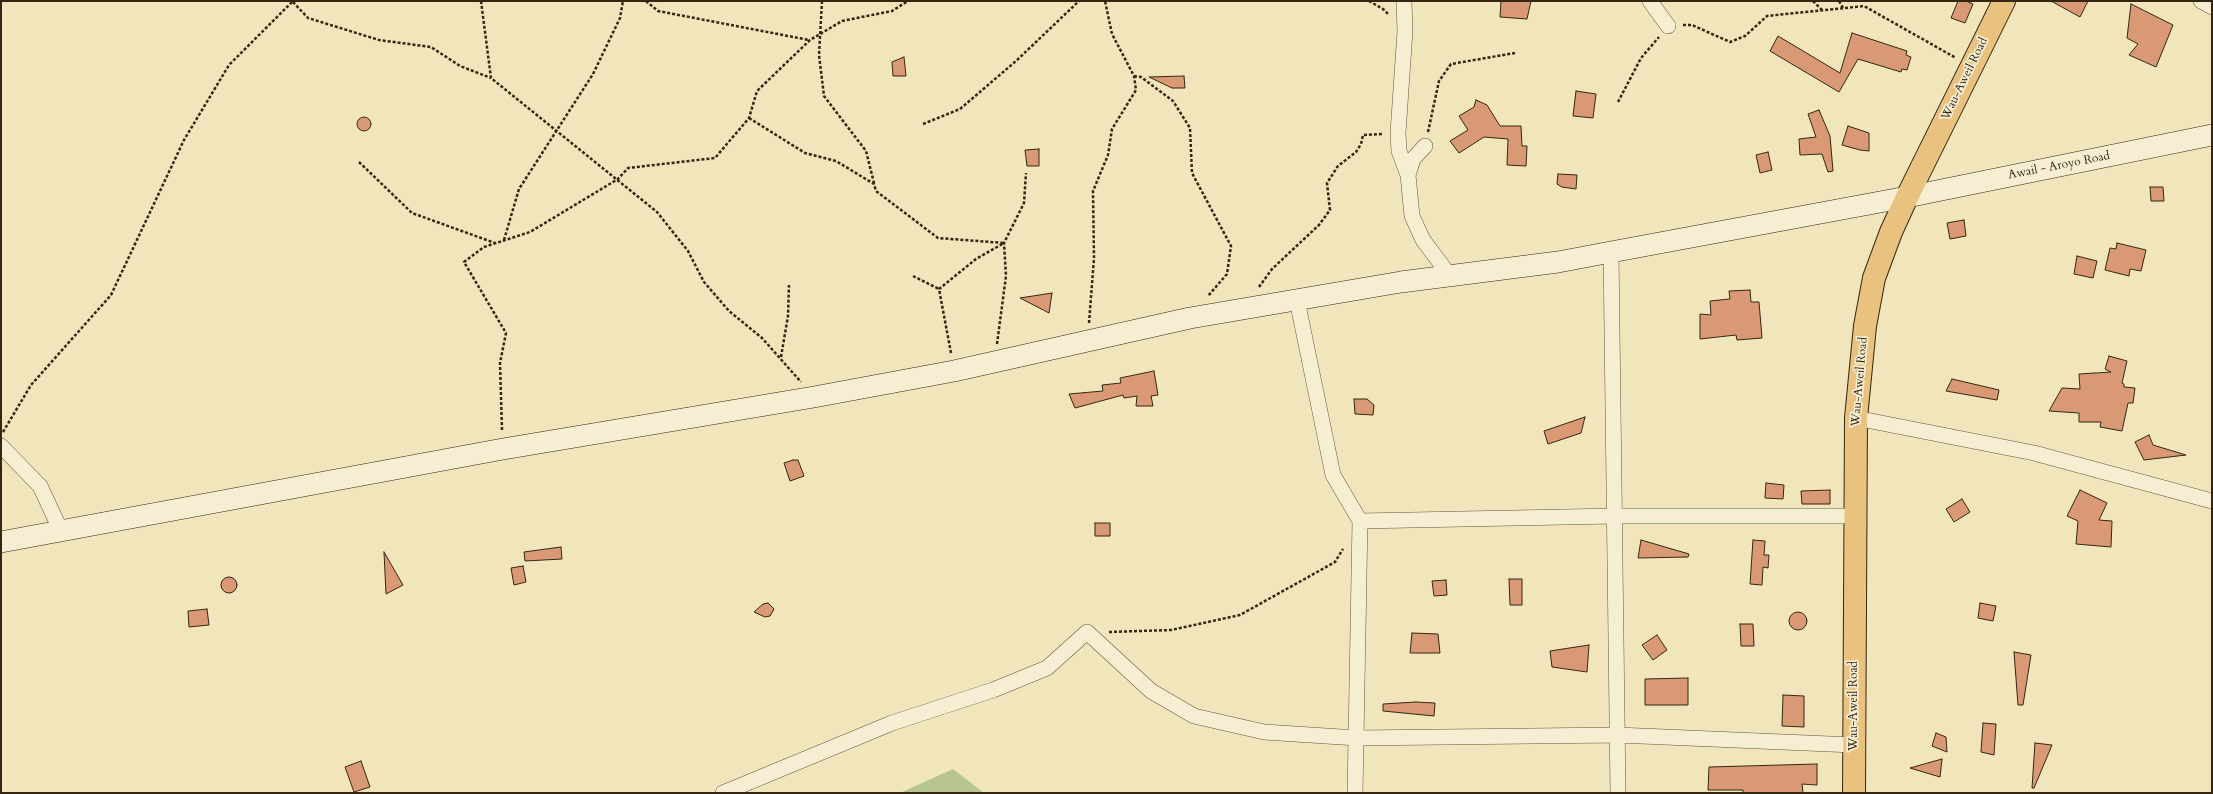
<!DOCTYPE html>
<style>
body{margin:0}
#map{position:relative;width:2213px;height:794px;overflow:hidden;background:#f0e5bb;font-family:Cardo,serif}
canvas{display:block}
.frame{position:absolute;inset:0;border:2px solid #352613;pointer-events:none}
</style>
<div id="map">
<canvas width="2213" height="794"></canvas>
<div class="frame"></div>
</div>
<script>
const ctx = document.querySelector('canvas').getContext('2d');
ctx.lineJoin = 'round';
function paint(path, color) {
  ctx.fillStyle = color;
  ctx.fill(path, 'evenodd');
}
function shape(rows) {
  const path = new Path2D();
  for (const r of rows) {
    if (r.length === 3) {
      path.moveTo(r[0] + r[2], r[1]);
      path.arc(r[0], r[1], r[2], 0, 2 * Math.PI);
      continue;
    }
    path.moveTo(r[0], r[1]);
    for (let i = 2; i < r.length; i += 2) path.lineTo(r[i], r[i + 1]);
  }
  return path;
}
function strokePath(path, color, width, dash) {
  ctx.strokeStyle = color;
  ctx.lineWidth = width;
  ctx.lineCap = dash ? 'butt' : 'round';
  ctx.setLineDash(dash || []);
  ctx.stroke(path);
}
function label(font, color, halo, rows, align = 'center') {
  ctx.font = font + ' Cardo,serif';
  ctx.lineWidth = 3.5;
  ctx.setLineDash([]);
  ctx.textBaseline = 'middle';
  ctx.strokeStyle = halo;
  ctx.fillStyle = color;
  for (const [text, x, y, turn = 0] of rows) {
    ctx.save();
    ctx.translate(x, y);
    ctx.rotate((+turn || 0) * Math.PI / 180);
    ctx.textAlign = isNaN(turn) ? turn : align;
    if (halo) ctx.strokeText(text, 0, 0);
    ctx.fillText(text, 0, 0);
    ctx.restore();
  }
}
paint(shape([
 [953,769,984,793,900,793]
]), '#b7c592');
const building = shape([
 [1501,1,1531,1,1527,19,1500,17,1501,1],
 [1958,1,1966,1,1973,4,1965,23,1951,18,1958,1],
 [2051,1,2088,1,2080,17,2051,1],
 [2131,4,2173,25,2156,67,2129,55,2138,44,2127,38,2131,4],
 [1852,33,1907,51,1906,55,1911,57,1907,70,1902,69,1901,72,1858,59,1839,92,1770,51,1778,36,1840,73,1852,33],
 [904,57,906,76,893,76,892,62,904,57],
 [1184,76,1185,88,1172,88,1149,77,1184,76],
 [1576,91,1596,94,1593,118,1573,116,1576,91],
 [1476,100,1487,105,1500,126,1521,126,1522,146,1527,146,1526,166,1507,165,1508,139,1484,137,1459,153,1450,141,1468,130,1459,116,1474,107,1476,100],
 [1819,110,1830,136,1833,171,1828,172,1822,154,1800,155,1799,139,1816,137,1808,114,1819,110],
 [364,124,7],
 [1848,126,1869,133,1869,151,1860,150,1842,145,1848,126],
 [1039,149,1039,166,1027,166,1025,150,1039,149],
 [1768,152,1772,170,1760,173,1756,155,1768,152],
 [1558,174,1577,175,1576,189,1562,187,1557,184,1558,174],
 [2150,187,2163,187,2164,201,2151,201,2150,187],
 [1964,220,1966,236,1950,239,1947,223,1964,220],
 [2117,243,2146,250,2141,271,2130,269,2129,276,2105,270,2110,248,2116,249,2117,243],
 [2077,256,2097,261,2093,278,2074,274,2077,256],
 [1750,290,1751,302,1759,302,1762,338,1737,340,1736,335,1700,339,1700,314,1711,315,1710,301,1730,299,1729,291,1750,290],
 [1052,293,1049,313,1020,298,1052,293],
 [2109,356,2127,361,2122,383,2124,384,2124,387,2135,388,2133,403,2128,403,2122,431,2100,427,2101,422,2079,422,2079,413,2049,411,2062,388,2080,389,2079,374,2111,372,2105,369,2109,356],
 [1154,371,1158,395,1151,396,1153,406,1136,406,1137,396,1124,398,1123,395,1075,408,1069,394,1103,391,1102,385,1121,383,1120,378,1154,371],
 [1952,379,1999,390,1997,400,1946,391,1952,379],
 [1354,399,1367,399,1374,405,1373,415,1355,414,1354,399],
 [1585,417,1581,433,1548,444,1544,431,1585,417],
 [2149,435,2153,445,2186,455,2144,460,2135,442,2149,435],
 [793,460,798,460,804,476,790,481,784,463,793,460],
 [1766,483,1784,485,1783,499,1765,498,1766,483],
 [1830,490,1830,504,1802,504,1801,491,1830,490],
 [2080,490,2107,503,2099,520,2112,521,2111,547,2076,544,2078,521,2067,516,2080,490],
 [1962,499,1970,512,1954,522,1946,509,1962,499],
 [1095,523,1110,523,1110,536,1095,536,1095,523],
 [1641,540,1689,554,1688,557,1638,558,1641,540],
 [1753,540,1765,541,1764,555,1769,555,1768,568,1763,567,1762,585,1750,584,1753,540],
 [561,547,562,559,525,561,524,552,561,547],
 [384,552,403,585,386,594,384,552],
 [523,566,526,582,514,585,511,568,523,566],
 [229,585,8],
 [1509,579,1522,579,1522,605,1510,605,1509,579],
 [1446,580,1447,595,1434,596,1432,581,1446,580],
 [768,603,774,609,770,616,765,617,754,612,763,604,768,603],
 [1980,603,1996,606,1993,621,1978,618,1980,603],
 [207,609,209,625,189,627,188,611,207,609],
 [1798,621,9],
 [1740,624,1753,624,1754,646,1741,646,1740,624],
 [1412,633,1438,634,1440,653,1410,653,1412,633],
 [1657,635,1667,650,1653,660,1642,645,1657,635],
 [1589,645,1587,672,1552,667,1550,651,1589,645],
 [2014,652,2031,655,2023,705,2018,705,2014,652],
 [1688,678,1688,705,1645,705,1645,679,1688,678],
 [1783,695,1804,696,1804,727,1782,726,1783,695],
 [1416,702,1435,703,1434,716,1383,711,1383,704,1416,702],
 [1983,723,1996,724,1994,755,1981,752,1983,723],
 [1936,733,1946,737,1947,752,1932,746,1936,733],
 [2035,743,2052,745,2034,788,2032,788,2035,743],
 [1942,759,1940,777,1910,768,1942,759],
 [361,761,370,787,354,792,345,767,361,761],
 [1817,764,1817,785,1802,784,1803,793,1743,793,1743,790,1708,790,1709,767,1817,764]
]);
paint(building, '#da9975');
strokePath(building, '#352613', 1);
const street = shape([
 [1404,1,1405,31,1398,133,1399,151,1408,175],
 [1650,1,1668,26],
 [2201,1,2212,7],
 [1425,146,1413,159,1408,175,1412,216,1423,240,1450,276],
 [1611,252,1618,793],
 [1297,300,1333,475,1360,521,1355,793],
 [1856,418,2034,453,2212,501],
 [1,446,40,486,61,531],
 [1360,521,1615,516,1855,516],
 [723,793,892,723,993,690,1047,668,1087,632,1151,691,1194,716,1264,732,1357,738,1617,735,1854,745]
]);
const secondary = shape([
 [1,542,503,449,814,397,954,371,1190,318,1401,282,1558,262,1611,252,1907,197,2212,135]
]);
const primary = shape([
 [1854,793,1856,418,1865,326,1874,278,1891,232,1907,197,2004,1]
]);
strokePath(street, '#64563d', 16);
strokePath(secondary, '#352613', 22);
strokePath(primary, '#352613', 24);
strokePath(shape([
 [481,1,491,78,657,212,688,251,704,282,729,311,762,338,801,382],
 [646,1,658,11,809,40],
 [822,1,819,55,824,96,866,151,874,183],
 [1369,1,1383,9,1389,15],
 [1813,1,1822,10],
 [1839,1,1843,8],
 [293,2,308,18,379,40,431,47,460,66,491,78],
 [1683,25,1692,25,1730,42,1745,36,1767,16,1864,6,1956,58],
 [1134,76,1141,77,1173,101,1190,128,1192,173,1231,246,1227,274,1208,296],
 [1618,102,1641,58,1659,37],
 [749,118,805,153,836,161,874,184,876,191,938,238,1004,243],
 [923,124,960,109,1016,61,1079,1],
 [1428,132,1439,81,1451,64,1515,53],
 [359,162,412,213,495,243],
 [504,240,519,189,593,74,620,18,623,1],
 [913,276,939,289],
 [1259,287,1272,269,1319,225,1330,210,1327,183,1338,166,1356,152,1361,144,1363,135,1383,134],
 [1089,323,1094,258,1093,191,1108,155,1112,129,1136,90,1134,76,1112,34,1105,1],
 [997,344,1006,276,1004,243,1024,203,1026,173],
 [951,353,939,289,976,259,1004,243],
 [781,357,788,316,789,285],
 [502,430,500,363,506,333,464,262,484,247,530,232,618,179,628,168,715,158,749,118,757,91,810,40,842,21,892,11,908,1],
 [3,432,31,385,111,295,184,140,229,65,293,1],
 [1109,632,1171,630,1240,615,1335,562,1343,549]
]), '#352613', 2.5, [3, 2]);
strokePath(street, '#f5eed3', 15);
strokePath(secondary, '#f5eed3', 21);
strokePath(primary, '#e8c27e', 22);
label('12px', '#352613', '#f5eed3', [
 ["Wau-Aweil Road",1965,79,-64],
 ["Awail - Aroyo Road",2059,166,-11],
 ["Wau-Aweil Road",1860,382,-85],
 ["Wau-Aweil Road",1854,706,-90]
]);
</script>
